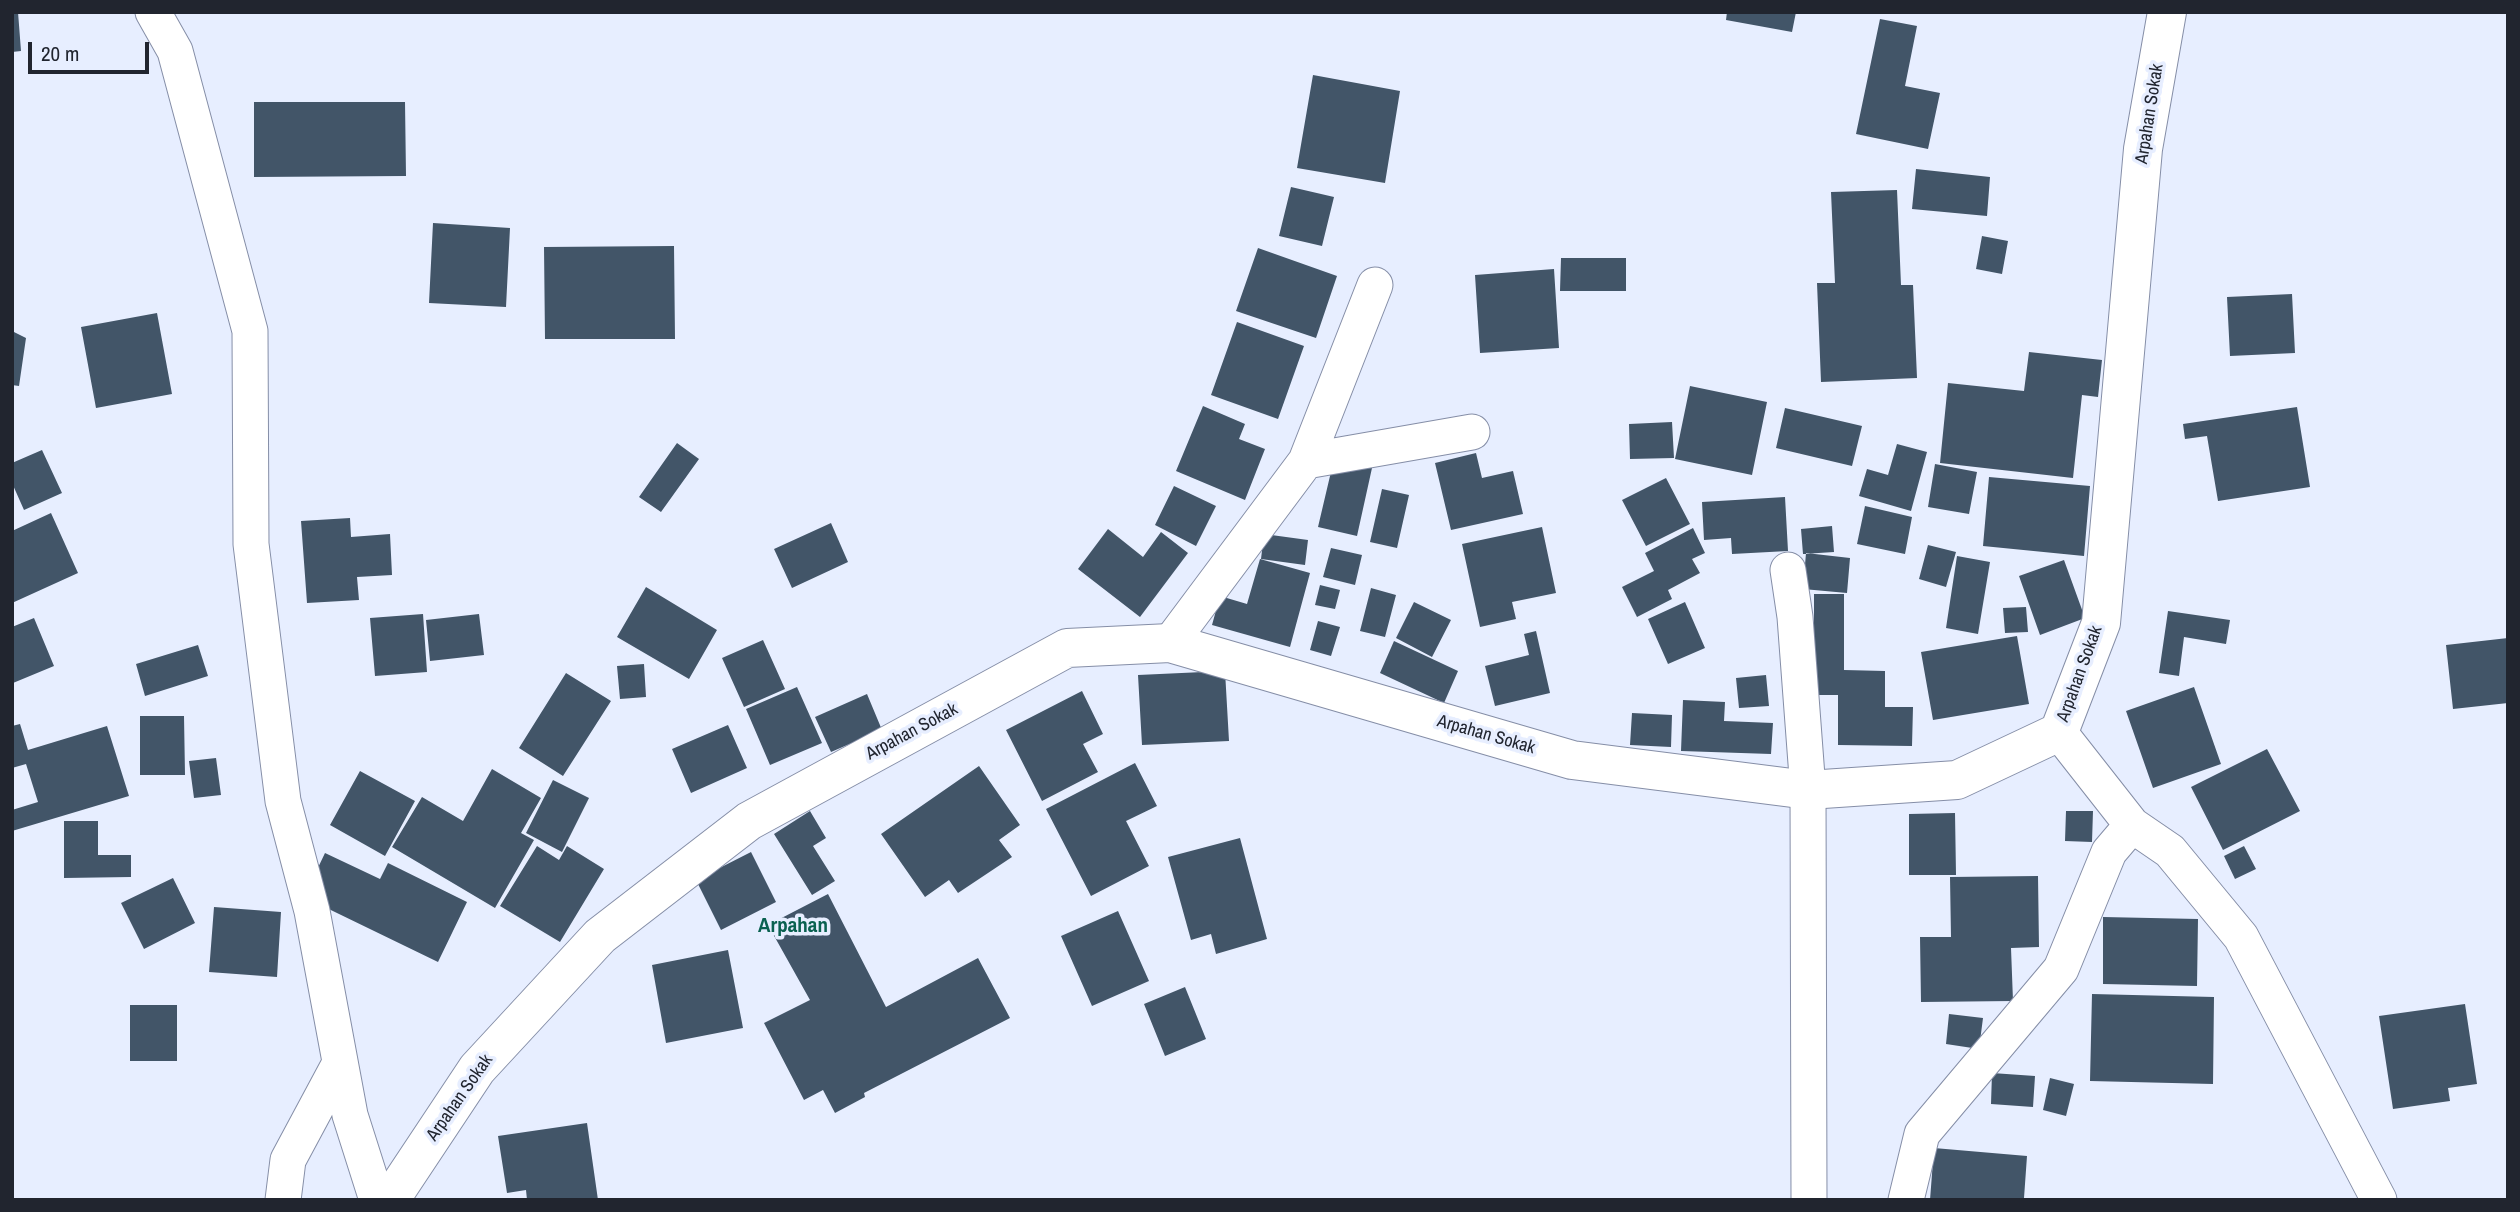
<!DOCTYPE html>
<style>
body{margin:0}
#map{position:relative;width:2520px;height:1212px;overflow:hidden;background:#e7eeff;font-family:"Archivo Narrow",sans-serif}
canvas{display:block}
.frame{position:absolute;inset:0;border:14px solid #21252f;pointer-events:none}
.scale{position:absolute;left:28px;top:42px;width:121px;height:32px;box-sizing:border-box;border:4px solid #21252f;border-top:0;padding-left:9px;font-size:21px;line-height:24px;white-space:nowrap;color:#21252f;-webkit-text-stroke:5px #e7eeff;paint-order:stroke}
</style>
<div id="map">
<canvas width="2520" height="1212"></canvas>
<div class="frame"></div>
<div class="scale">20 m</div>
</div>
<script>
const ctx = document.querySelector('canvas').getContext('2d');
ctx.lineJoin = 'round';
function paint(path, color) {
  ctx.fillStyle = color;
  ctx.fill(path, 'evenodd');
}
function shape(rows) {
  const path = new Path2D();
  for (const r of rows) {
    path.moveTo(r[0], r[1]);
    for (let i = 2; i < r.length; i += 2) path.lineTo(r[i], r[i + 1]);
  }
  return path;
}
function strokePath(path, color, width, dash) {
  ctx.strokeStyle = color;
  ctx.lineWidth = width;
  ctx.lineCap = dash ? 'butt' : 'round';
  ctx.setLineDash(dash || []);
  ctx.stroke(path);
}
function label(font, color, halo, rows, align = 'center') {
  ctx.font = font + ' "Archivo Narrow",sans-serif';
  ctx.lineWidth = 7;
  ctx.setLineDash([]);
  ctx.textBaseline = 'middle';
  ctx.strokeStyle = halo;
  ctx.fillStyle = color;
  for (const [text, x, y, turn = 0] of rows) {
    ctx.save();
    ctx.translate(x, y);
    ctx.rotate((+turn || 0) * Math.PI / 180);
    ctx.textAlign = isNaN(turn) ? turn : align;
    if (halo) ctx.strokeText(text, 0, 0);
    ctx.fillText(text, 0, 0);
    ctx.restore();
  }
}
paint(shape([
 [12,12,18,12,21,51,12,52],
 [1727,12,1796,12,1792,32,1726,20],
 [1880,19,1917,26,1905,86,1940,93,1928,149,1856,134],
 [1313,75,1400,91,1385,183,1297,168],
 [254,102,405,102,406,176,254,177],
 [1916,169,1990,177,1987,216,1912,209],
 [1291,187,1334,197,1322,246,1279,236],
 [1897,190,1901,285,1913,285,1917,378,1821,382,1817,283,1835,283,1831,192],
 [433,223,510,228,506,307,429,303],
 [1982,236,2008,241,2002,274,1976,269],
 [674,246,675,339,545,339,544,247],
 [1258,248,1337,276,1316,338,1236,311],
 [1561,258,1626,258,1626,291,1560,291],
 [1554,269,1559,348,1480,353,1475,275],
 [2292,294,2295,353,2230,356,2227,297],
 [157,313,172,394,96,408,81,327],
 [1237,322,1304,346,1278,419,1211,395],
 [12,331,26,338,19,386,12,385],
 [2029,352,2102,360,2098,397,2082,395,2073,478,1940,463,1948,383,2024,391],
 [1690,386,1767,402,1752,475,1675,459],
 [1203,406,1245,424,1239,439,1265,449,1245,500,1176,471],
 [2297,407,2310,487,2218,501,2207,436,2185,439,2183,424],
 [1785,408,1862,426,1852,466,1776,448],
 [1672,422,1674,458,1630,459,1629,424],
 [677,443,699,459,661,512,639,497],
 [1897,444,1927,452,1911,511,1859,496,1867,469,1888,475],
 [42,450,62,493,24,510,12,483,12,463],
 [1476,453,1482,478,1513,471,1523,514,1451,530,1435,463],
 [1334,459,1372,468,1357,536,1318,527],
 [1935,464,1977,472,1969,514,1928,507],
 [1989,477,2090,486,2084,556,1983,546],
 [1666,478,1690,524,1646,546,1622,500],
 [1174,486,1216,506,1196,546,1155,525],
 [1382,489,1409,495,1397,548,1370,542],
 [1785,497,1788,551,1732,554,1731,538,1704,540,1702,502],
 [1865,506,1912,517,1905,554,1857,544],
 [51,513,78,573,12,603,12,531],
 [350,518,351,537,390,534,392,575,357,577,359,600,307,603,301,521],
 [831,523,848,562,792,588,774,549],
 [1832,526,1834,552,1803,554,1801,529],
 [1542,527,1556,593,1512,602,1516,619,1480,627,1462,544],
 [1693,528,1705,553,1692,559,1700,573,1668,590,1672,599,1637,617,1622,587,1654,571,1645,553],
 [1108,529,1143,557,1161,532,1188,553,1140,617,1078,569],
 [1264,534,1308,540,1305,565,1261,559],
 [1928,545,1956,552,1946,587,1919,579],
 [1331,548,1362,555,1355,585,1323,577],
 [1806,553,1850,558,1847,593,1803,589],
 [1957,556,1990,562,1978,634,1946,628],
 [1260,559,1310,573,1290,647,1212,625,1220,596,1247,604],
 [2064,560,2085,618,2040,635,2019,576],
 [1320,585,1340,590,1335,609,1315,605],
 [646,587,717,630,689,679,617,637],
 [1371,588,1396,595,1385,637,1360,631],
 [1814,594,1844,594,1844,670,1885,671,1885,707,1913,707,1912,746,1838,745,1838,695,1814,695],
 [1414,602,1451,620,1432,657,1396,638],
 [1685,602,1705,648,1668,664,1648,619],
 [2026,607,2028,632,2005,633,2003,608],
 [2168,611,2230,620,2226,644,2184,637,2179,676,2159,673],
 [423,614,427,672,375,676,370,618],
 [479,614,484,655,430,661,426,620],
 [34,618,54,666,13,683,12,627],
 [1318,621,1340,627,1331,656,1310,650],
 [1536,631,1550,693,1495,706,1485,666,1529,655,1524,634],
 [2017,636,2029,704,1933,720,1921,652],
 [2508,638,2508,703,2453,709,2446,645],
 [763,640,785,689,744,707,722,658],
 [1394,641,1458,671,1444,703,1380,673],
 [198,645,208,676,145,696,136,664],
 [644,664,646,697,620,699,617,666],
 [1225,671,1229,741,1142,745,1138,675],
 [566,673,611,701,563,776,519,748],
 [1766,675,1769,706,1739,708,1736,678],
 [797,687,822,743,770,765,746,709],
 [2194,687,2221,764,2153,788,2126,711],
 [1082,691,1103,734,1083,744,1098,772,1042,801,1006,730],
 [867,694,882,730,831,752,815,717],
 [1683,700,1725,702,1724,721,1773,723,1771,754,1681,751],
 [1632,713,1672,715,1671,747,1630,745],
 [140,716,184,716,185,775,140,775],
 [20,724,28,750,107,726,129,796,12,831,12,810,38,802,26,764,12,768,12,726],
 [728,725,747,768,691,793,672,749],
 [2267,749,2300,811,2223,850,2191,787],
 [216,758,221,795,194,798,189,761],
 [1135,763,1157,806,1126,821,1149,866,1091,896,1046,809],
 [979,766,1020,825,999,840,1012,857,958,893,949,880,925,897,881,834],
 [492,769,541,798,521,833,534,840,495,908,392,847,422,797,463,821],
 [360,771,415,801,385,856,330,825],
 [553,780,589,798,562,852,526,833],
 [810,811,826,838,813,846,835,881,812,895,774,834],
 [2066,811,2093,811,2092,842,2065,841],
 [1955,813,1956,875,1909,875,1909,814],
 [64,821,98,821,98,855,131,855,131,877,64,878],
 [1240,838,1267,939,1216,954,1211,934,1191,940,1168,857],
 [537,846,559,860,567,846,604,869,560,942,500,906],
 [2244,846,2256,869,2235,879,2224,856],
 [751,852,776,902,721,930,696,880],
 [325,853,380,879,388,863,467,902,438,962,304,897],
 [2038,876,2039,947,2011,948,2013,1001,1921,1002,1920,937,1951,937,1950,877],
 [173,878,195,923,144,949,121,903],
 [828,894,886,1007,978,958,1010,1018,864,1093,865,1097,835,1113,823,1090,804,1100,764,1023,810,1000,768,925],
 [214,907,281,912,277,977,209,972],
 [1118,911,1149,981,1092,1006,1061,936],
 [2103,917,2198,919,2197,986,2103,984],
 [728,950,743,1028,666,1043,652,965],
 [1185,987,1206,1039,1165,1056,1144,1004],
 [2092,994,2214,997,2213,1084,2090,1081],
 [2465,1004,2477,1084,2448,1088,2450,1101,2393,1109,2379,1016],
 [130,1005,177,1005,177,1061,130,1061],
 [1949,1014,1983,1018,1979,1049,1946,1044],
 [1992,1073,2035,1076,2033,1107,1991,1104],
 [2050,1078,2074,1084,2066,1116,2043,1110],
 [587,1123,598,1200,527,1200,526,1190,507,1193,498,1136],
 [1934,1148,2027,1156,2024,1198,1930,1200]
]), '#425568');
const street = shape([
 [153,12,175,51,250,331,251,544,283,801,312,911,350,1115,377,1200],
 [1306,461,1472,432],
 [1788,570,1795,617,1808,790,1809,1200],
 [1170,643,1306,461,1375,285],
 [2059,732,2132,825,2170,851,2241,937,2379,1200],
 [283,1200,288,1160,340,1063],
 [1906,1200,1922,1134,2061,969,2109,852,2132,825]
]);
const secondary = shape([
 [390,1200,477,1069,600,936,749,821,1067,648,1170,643,1572,760,1808,790,1957,780,2059,732,2101,623,2143,149,2167,12]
]);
strokePath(street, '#858ea7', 37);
strokePath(secondary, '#858ea7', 40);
strokePath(street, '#fff', 35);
strokePath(secondary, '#fff', 38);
label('18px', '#21252f', '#e7eeff', [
 ["Arpahan Sokak",2150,114,-81],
 ["Arpahan Sokak",2080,674,-70],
 ["Arpahan Sokak",912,732,-28],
 ["Arpahan Sokak",1486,735,16],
 ["Arpahan Sokak",460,1098,-55]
]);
label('bold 21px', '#0a6150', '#e7eeff', [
 ["Arpahan",793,926]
]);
</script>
